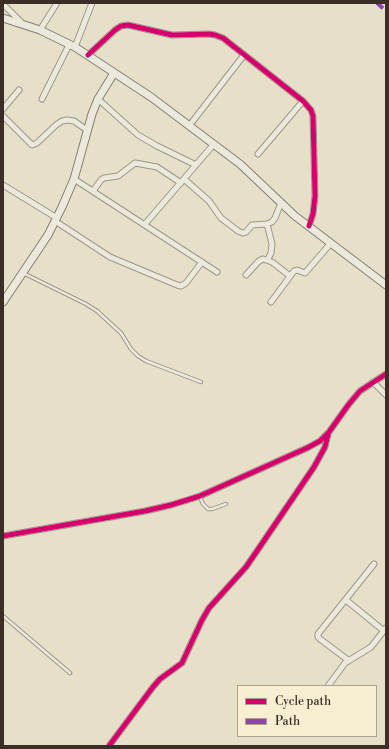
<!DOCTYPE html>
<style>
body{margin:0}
#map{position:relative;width:389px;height:749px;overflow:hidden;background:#e7e0c9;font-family:"Libre Bodoni",serif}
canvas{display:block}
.frame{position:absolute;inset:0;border:4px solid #3b2e26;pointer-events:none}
.legend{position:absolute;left:237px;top:685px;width:140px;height:52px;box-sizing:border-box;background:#f8efd3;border:1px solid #aca28e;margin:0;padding:5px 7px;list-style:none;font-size:12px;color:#3b2e26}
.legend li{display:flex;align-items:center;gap:8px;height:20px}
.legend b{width:20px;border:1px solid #aca28e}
</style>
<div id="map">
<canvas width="389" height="749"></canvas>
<div class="frame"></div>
<ul class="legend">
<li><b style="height:5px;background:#d6006c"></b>Cycle path</li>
<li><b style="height:5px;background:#8e44ad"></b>Path</li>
</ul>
</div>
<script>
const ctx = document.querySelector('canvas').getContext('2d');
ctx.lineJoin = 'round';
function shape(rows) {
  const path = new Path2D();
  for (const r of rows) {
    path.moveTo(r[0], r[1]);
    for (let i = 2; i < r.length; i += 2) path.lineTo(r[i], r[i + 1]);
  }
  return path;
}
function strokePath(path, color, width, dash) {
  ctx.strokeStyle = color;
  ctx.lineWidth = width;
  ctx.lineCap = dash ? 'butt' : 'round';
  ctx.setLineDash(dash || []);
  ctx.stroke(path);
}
const lane = shape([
 [23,273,86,304,97,311,121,333,131,349,138,356,146,361,201,382],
 [200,497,203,504,208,509,212,509,226,504],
 [3,616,70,673]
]);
const street = shape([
 [3,4,22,23],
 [40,30,57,3],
 [75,47,92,3],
 [88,55,115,30,121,26,128,25,172,35,209,34,215,35,223,38,303,101,311,110,313,116,315,196,313,214,309,226],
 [42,99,69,45],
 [98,99,138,135,157,146,196,165],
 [3,109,19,90],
 [3,116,32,145,37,143,56,125,62,121,67,120,74,121,87,130],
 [189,126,244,55],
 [258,154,303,101],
 [74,179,217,272],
 [184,179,209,201,221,218,238,231,243,233,246,232,252,225,267,224,272,222,275,218,281,203],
 [3,185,57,218],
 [93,191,101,180,104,178,118,176,135,163,157,167,181,183],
 [55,221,110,257,177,285,181,286,186,283,202,262],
 [145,224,214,144],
 [267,224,272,244,271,253,268,259],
 [246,275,259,261,263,259,272,262,290,276],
 [271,302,294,271,297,270,305,273,331,243],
 [373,382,386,395],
 [3,536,145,511,171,505,200,496,307,448,320,441,329,432,349,404,360,391,386,374],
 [346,600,384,631],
 [348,660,320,639,318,637,318,634,374,564],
 [328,686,345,663,371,647,386,628],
 [109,746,153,687,160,679,182,663,202,620,209,608,246,567,257,551,314,467,325,447,328,434]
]);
const secondary = shape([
 [3,18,40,30,75,47,151,97,240,164,295,216,386,285],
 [3,302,48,235,62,207,74,179,92,114,98,99,114,73]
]);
strokePath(lane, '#9d9789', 4.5);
strokePath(street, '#9d9789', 7);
strokePath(secondary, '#857f73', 9);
strokePath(lane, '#ebe8dc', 2.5);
strokePath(street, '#ebe8dc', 5);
strokePath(secondary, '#ebe8dc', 7);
strokePath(shape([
 [377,3,386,11]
]), '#8e44ad', 4, [8, 4]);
strokePath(shape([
 [88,55,115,30,121,26,128,25,172,35,209,34,215,35,223,38,303,101,311,110,313,116,315,196,313,214,309,226],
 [3,536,145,511,171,505,200,496,307,448,320,441,329,432,349,404,360,391,386,374],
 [109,746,153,687,160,679,182,663,202,620,209,608,246,567,257,551,314,467,325,447,328,435]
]), '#d6006c', 5);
</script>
